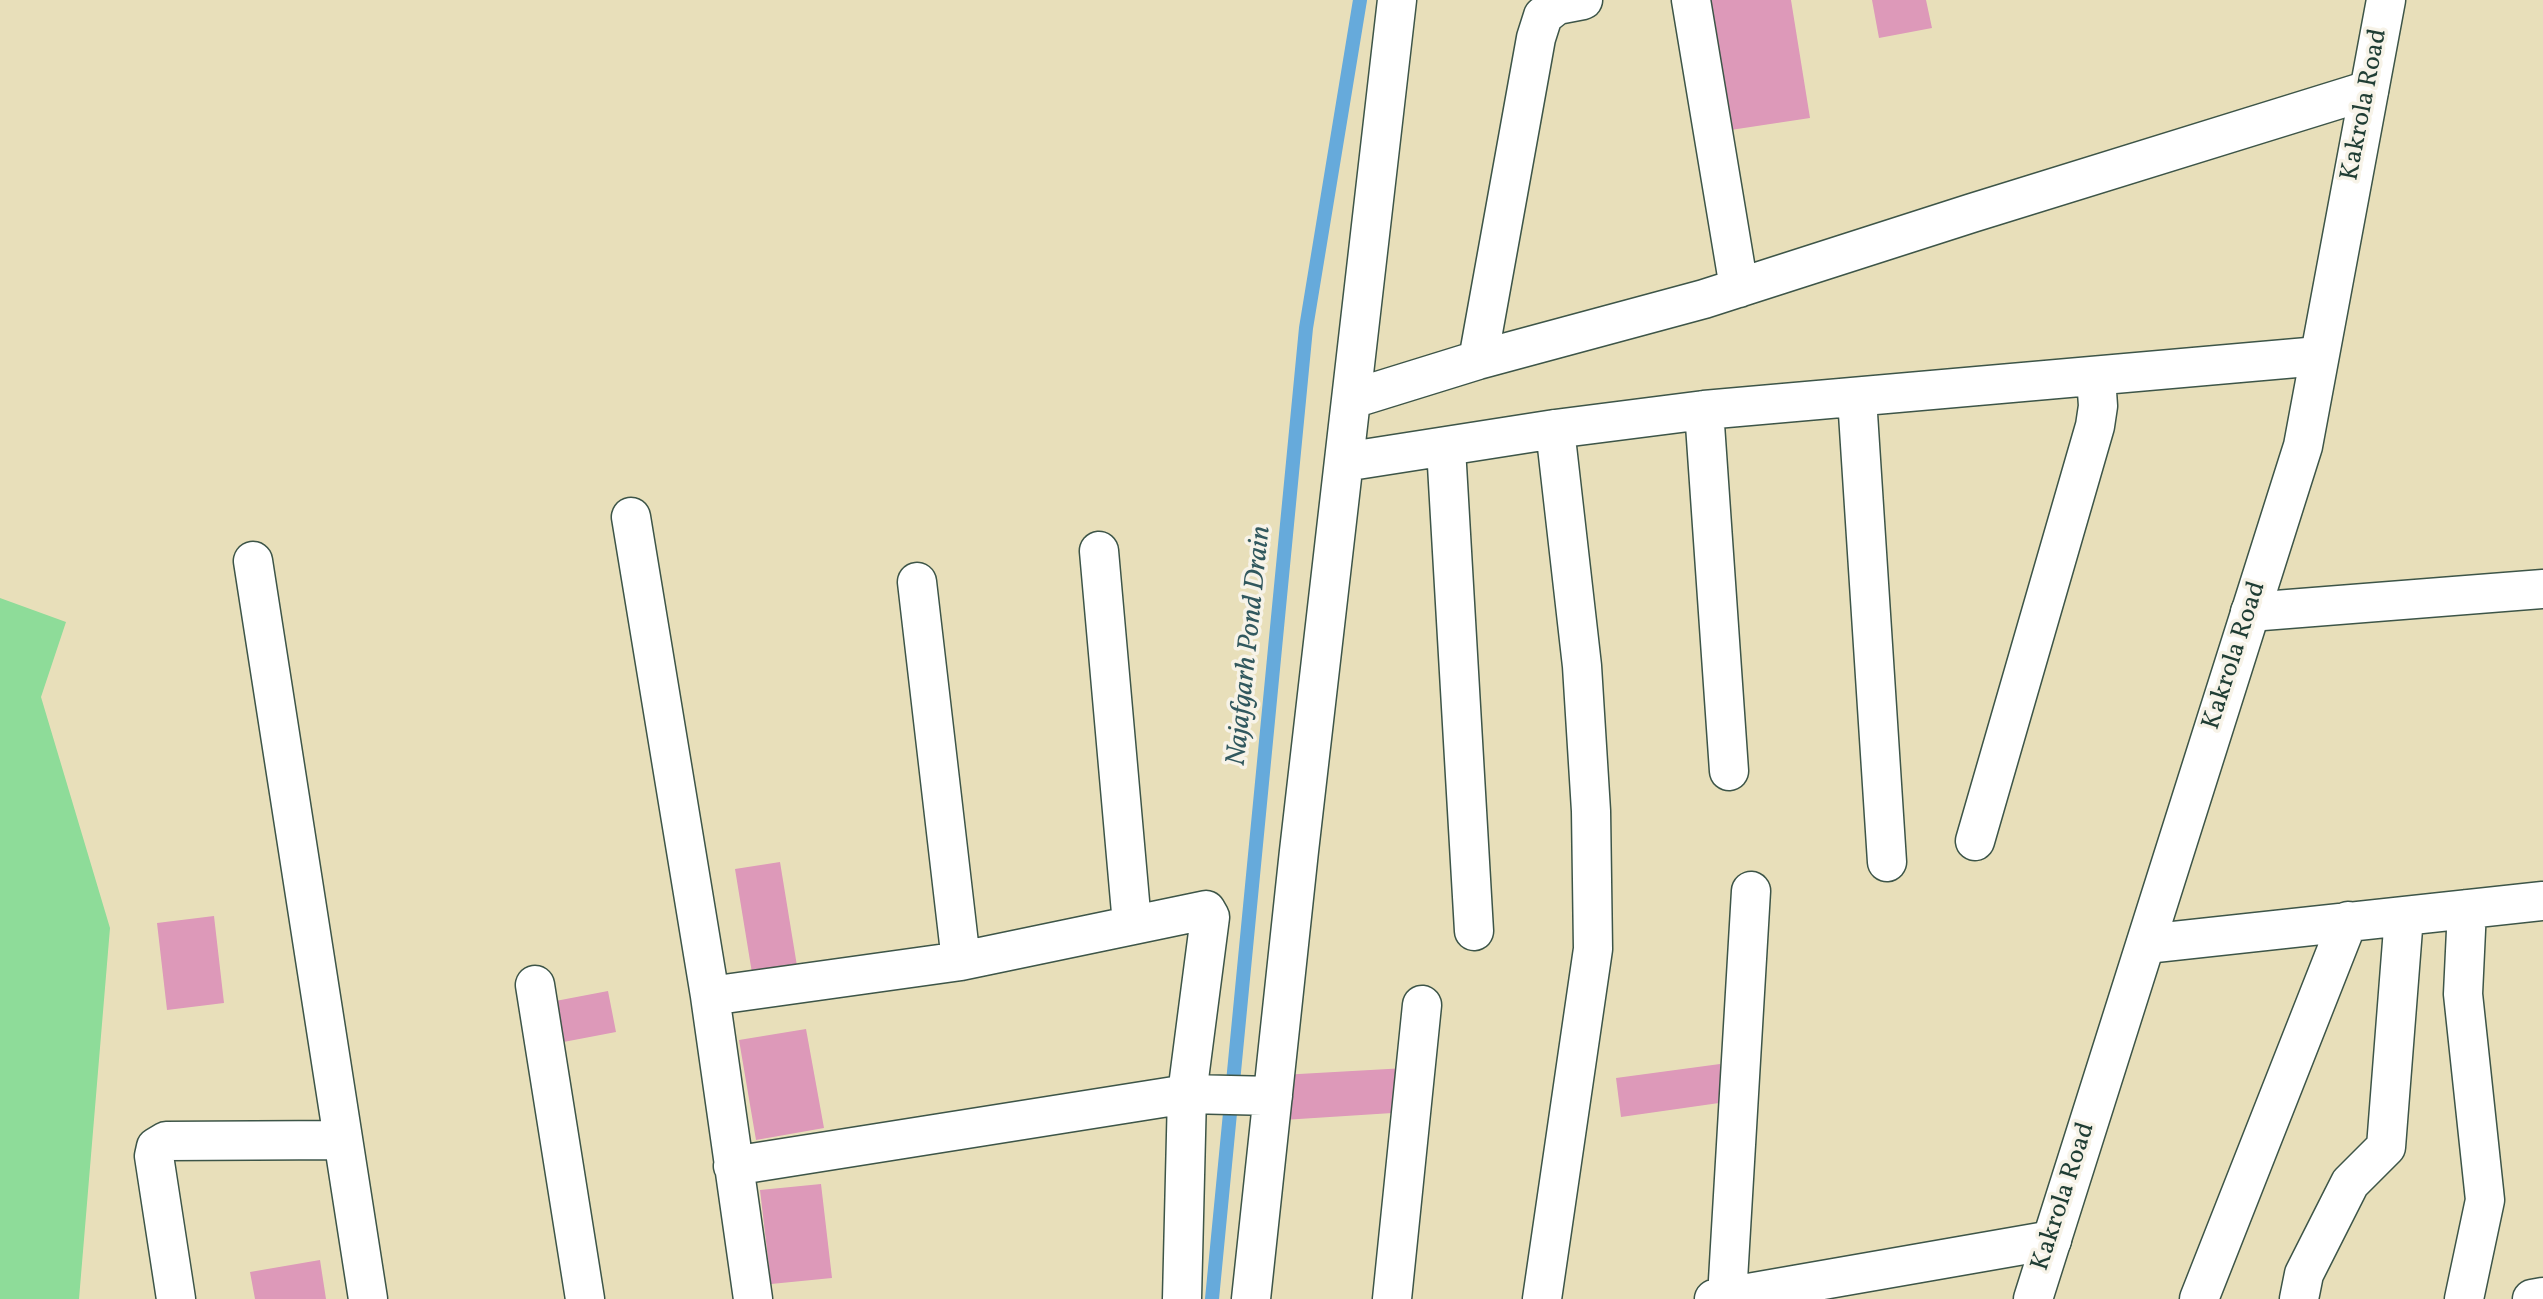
<!DOCTYPE html>
<style>
body{margin:0}
canvas{display:block;background:#e8dfba}
</style>
<canvas width="2543" height="1299"></canvas>
<script>
const ctx = document.querySelector('canvas').getContext('2d');
ctx.lineJoin = 'round';
function paint(path, color) {
  ctx.fillStyle = color;
  ctx.fill(path, 'evenodd');
}
function shape(rows) {
  const path = new Path2D();
  for (const r of rows) {
    path.moveTo(r[0], r[1]);
    for (let i = 2; i < r.length; i += 2) path.lineTo(r[i], r[i + 1]);
  }
  return path;
}
function strokePath(path, color, width, dash) {
  ctx.strokeStyle = color;
  ctx.lineWidth = width;
  ctx.lineCap = dash ? 'butt' : 'round';
  ctx.setLineDash(dash || []);
  ctx.stroke(path);
}
function label(font, color, halo, rows, align = 'center') {
  ctx.font = font + ' Vollkorn,serif';
  ctx.lineWidth = 7;
  ctx.setLineDash([]);
  ctx.textBaseline = 'middle';
  ctx.strokeStyle = halo;
  ctx.fillStyle = color;
  for (const [text, x, y, turn = 0] of rows) {
    ctx.save();
    ctx.translate(x, y);
    ctx.rotate((+turn || 0) * Math.PI / 180);
    ctx.textAlign = isNaN(turn) ? turn : align;
    if (halo) ctx.strokeText(text, 0, 0);
    ctx.fillText(text, 0, 0);
    ctx.restore();
  }
}
paint(shape([
 [0,598,66,622,41,697,110,928,79,1299,0,1299]
]), '#8edc99');
strokePath(shape([
 [1212,1299,1306,328,1360,0]
]), '#66aadb', 14);
paint(shape([
 [1704,0,1791,0,1810,118,1724,131],
 [1872,0,1926,0,1932,28,1879,38],
 [780,862,797,966,752,973,735,869],
 [214,916,224,1003,167,1010,157,923],
 [608,991,616,1032,553,1044,545,1003],
 [806,1029,824,1128,756,1140,739,1040],
 [1720,1064,1726,1102,1621,1117,1616,1078],
 [1406,1068,1408,1112,1283,1120,1281,1075],
 [821,1184,832,1278,771,1284,760,1190],
 [320,1260,326,1299,255,1299,250,1272]
]), '#dd99b9');
const street = shape([
 [1691,0,1739,288],
 [1478,360,1536,38,1543,16,1557,5,1583,0],
 [1857,398,1887,862],
 [1352,399,1478,360,1704,299,1972,213,2369,90],
 [1704,410,1729,771],
 [1446,448,1474,931],
 [1344,462,1555,429,1704,410,2319,356],
 [631,517,710,996,753,1299],
 [1099,551,1132,924],
 [253,561,368,1299],
 [917,582,961,961],
 [2250,612,2543,589],
 [1975,841,2095,426,2098,406,2096,377],
 [2146,944,2543,901],
 [535,985,585,1299],
 [710,996,961,961,1206,910,1210,917,1187,1094,1182,1299],
 [733,1166,1187,1094,1273,1096],
 [1727,1297,1751,891],
 [176,1299,154,1156,156,1147,166,1141,343,1140],
 [1251,1299,1299,851,1397,0],
 [1392,1299,1422,1005],
 [1542,1299,1593,949,1591,811,1582,666,1555,429],
 [1714,1299,2052,1240],
 [2199,1299,2348,921],
 [2299,1299,2304,1274,2350,1183,2386,1147,2404,916],
 [2464,1299,2485,1200,2463,994,2467,909],
 [2532,1299,2543,1297]
]);
const secondary = shape([
 [2033,1299,2303,446,2386,0]
]);
strokePath(street, '#3d5548', 41);
strokePath(secondary, '#3d5548', 41);
strokePath(street, '#fff', 38);
strokePath(secondary, '#fff', 38);
label('26px', '#1f3d34', '#f7f3e8', [
 ["Kakrola Road",2366,105,-79],
 ["Kakrola Road",2236,656,-72],
 ["Kakrola Road",2065,1197,-72]
]);
label('italic 28px', '#31585e', '#f7f3e8', [
 ["Najafgarh Pond Drain",1251,646,-84]
]);
</script>
